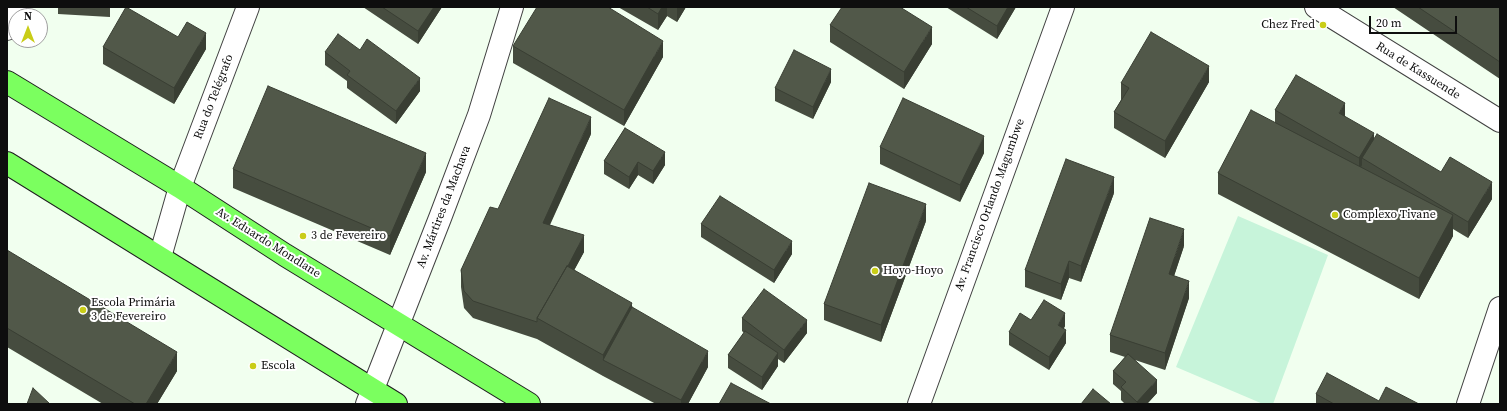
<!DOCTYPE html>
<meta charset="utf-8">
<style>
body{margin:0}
#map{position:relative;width:1507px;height:411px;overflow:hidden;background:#f1ffef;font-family:"Source Serif 4",serif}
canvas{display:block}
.frame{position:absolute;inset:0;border:8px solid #0e0e0e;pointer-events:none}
.north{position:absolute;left:8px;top:8px;width:40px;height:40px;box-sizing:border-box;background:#fff;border:1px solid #9f9f9f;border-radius:50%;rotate:0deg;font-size:11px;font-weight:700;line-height:16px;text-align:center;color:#0e0e0e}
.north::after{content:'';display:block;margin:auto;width:14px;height:18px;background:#c9cd17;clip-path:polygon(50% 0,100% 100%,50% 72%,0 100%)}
.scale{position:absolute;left:1369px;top:16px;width:88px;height:18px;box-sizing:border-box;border:2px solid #0e0e0e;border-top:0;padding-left:5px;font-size:12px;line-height:14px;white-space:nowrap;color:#0e0e0e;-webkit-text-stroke:3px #fff;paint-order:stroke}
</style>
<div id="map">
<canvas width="1507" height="411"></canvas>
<div class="frame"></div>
<div class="north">N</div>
<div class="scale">20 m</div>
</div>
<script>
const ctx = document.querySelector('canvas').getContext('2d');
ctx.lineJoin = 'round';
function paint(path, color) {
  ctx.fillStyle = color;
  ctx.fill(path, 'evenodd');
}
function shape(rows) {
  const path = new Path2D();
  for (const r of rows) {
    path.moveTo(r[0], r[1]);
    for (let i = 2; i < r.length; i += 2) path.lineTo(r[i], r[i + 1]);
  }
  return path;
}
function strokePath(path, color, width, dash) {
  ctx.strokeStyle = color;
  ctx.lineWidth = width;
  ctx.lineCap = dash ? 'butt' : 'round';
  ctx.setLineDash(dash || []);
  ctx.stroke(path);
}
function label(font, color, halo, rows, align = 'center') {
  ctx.font = font + ' "Source Serif 4",serif';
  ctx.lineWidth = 4;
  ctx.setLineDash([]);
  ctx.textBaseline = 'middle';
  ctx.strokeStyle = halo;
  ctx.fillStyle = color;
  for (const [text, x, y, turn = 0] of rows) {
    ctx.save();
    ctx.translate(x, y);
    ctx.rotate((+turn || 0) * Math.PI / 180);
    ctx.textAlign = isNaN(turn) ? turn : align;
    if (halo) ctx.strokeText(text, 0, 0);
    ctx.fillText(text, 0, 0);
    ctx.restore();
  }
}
paint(shape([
 [1238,216,1328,255,1273,404,1263,404,1176,367]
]), '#c7f4da');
const minor = shape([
 [1316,7,1500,121],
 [7,29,15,7],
 [160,257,180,187,248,7],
 [367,404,440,218,479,115,512,7],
 [919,404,1063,7],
 [1468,404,1500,308]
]);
const primary = shape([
 [7,82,180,187,285,255,529,404],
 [7,163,396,404]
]);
strokePath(minor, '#414141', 24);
strokePath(primary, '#1f1f1f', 24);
strokePath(minor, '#fff', 22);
strokePath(primary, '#7bff5f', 22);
paint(shape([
 [58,7,110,7,110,17,58,14],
 [363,7,442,7,418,44],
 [618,7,686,7,677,22,667,16,658,30],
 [946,7,1016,7,997,39],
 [1393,7,1500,7,1500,79],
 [830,25,932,44,904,89,830,42],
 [178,37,206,49,174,104,103,64,103,47],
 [513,46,663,57,624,126,513,63],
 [360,50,420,91,396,124,347,88,347,81,325,65,325,52],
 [831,82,813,119,775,101,775,88],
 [1209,82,1165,158,1114,128,1114,112,1121,100,1121,83],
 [1275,110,1345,116,1345,117,1374,139,1492,199,1468,238,1453,229,1453,236,1419,299,1218,194,1218,173,1275,123],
 [625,128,665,165,653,184,638,175,629,189,604,174,604,161],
 [591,134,550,225,584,252,574,270,632,307,708,367,688,404,656,404,603,376,537,339,473,318,464,308,461,287,461,270,498,209],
 [880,147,984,153,960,202,880,164],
 [233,169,426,172,390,255,233,188],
 [1114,193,1081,282,1069,278,1061,300,1025,287,1025,270],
 [926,221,881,342,824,320,824,304],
 [701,224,792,254,774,283,701,237],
 [1184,246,1174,276,1189,298,1165,370,1135,360,1157,393,1147,404,1125,404,1121,400,1121,391,1113,384,1113,371,1125,357,1110,352,1110,335],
 [7,250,177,371,157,404,103,404,7,347],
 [742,318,807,333,784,363,778,359,778,366,762,390,728,368,728,355,744,333,742,331],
 [1031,320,1065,326,1064,328,1066,343,1049,370,1009,345,1009,332],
 [1316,394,1379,401,1419,404,1316,404]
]), '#464c3f');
paint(shape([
 [434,7,442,7,418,44,418,31],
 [662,7,667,7,667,16,658,30,658,14],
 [677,7,686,7,677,22],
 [1008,7,1016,7,997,39,997,26],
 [932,27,932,44,904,89,904,72],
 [206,33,206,49,174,104,174,88],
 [663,41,663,57,624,126,624,110],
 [1209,66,1209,82,1165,158,1165,141],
 [831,69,831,82,813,119,813,107],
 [420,78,420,91,396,124,396,111],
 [1345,103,1345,116,1339,126,1339,113],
 [591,117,591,134,543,239,543,223],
 [1374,133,1374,146,1362,158,1362,165,1359,171,1359,158],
 [984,136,984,153,960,202,960,185],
 [665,152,665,165,653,184,653,171],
 [426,153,426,172,390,255,390,236],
 [638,162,638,175,629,189,629,177],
 [1114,177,1114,193,1081,282,1081,266],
 [1492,182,1492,199,1468,238,1468,222],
 [926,204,926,221,881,342,881,325],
 [1453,215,1453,236,1419,299,1419,278],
 [1184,229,1184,246,1169,291,1169,274],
 [584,235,584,252,546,323,539,319],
 [792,241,792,254,774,283,774,270],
 [1069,261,1069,278,1061,300,1061,284],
 [1189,281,1189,298,1165,370,1165,353],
 [632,303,632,324,603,360,603,355],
 [1065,313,1065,326,1058,338,1058,325],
 [807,320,807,333,784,363,784,350],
 [1066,330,1066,343,1049,370,1049,357],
 [708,351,708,367,688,404,681,404,681,400],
 [177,352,177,371,157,404,146,404],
 [778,353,778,366,762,390,762,377],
 [1157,380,1157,393,1147,404,1137,404,1137,402]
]), '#393e33');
const building = shape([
 [126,7,178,37,187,22,206,33,174,88,103,47,126,7],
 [382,7,434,7,418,31,382,7],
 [537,7,608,7,663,41,624,110,513,46,537,7],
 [647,7,662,7,658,14,647,7],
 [842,7,900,7,932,27,904,72,830,25,842,7],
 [966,7,1008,7,997,26,966,7],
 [1418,7,1500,7,1500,62,1418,7],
 [1151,32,1209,66,1165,141,1114,112,1129,88,1121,83,1151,32],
 [338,34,360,50,367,39,420,78,396,111,347,75,350,71,325,52,338,34],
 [794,50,831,69,813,107,775,88,794,50],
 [1296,75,1345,103,1339,113,1374,133,1359,158,1275,110,1296,75],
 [268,86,426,153,390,236,233,169,268,86],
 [549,98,591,117,543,223,584,235,568,266,567,266,537,318,537,322,473,301,464,291,461,270,490,207,498,209,549,98],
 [903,98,984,136,960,185,880,147,903,98],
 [1251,110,1453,215,1419,278,1218,173,1251,110],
 [625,128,665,152,653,171,638,162,629,177,604,161,625,128],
 [1377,134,1441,172,1450,157,1492,182,1468,222,1362,158,1377,134],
 [1066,159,1114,177,1081,266,1069,261,1061,284,1025,270,1066,159],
 [869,183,926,204,881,325,824,304,869,183],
 [720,196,792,241,774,270,701,224,720,196],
 [1150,218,1184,229,1169,274,1189,281,1165,353,1110,335,1150,218],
 [7,250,177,352,146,404,135,404,7,328,7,250],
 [567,266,632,303,603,355,537,318,567,266],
 [764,289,807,320,784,350,742,318,764,289],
 [1044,300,1065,313,1058,325,1066,330,1049,357,1009,332,1020,313,1031,320,1044,300],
 [632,307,708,351,681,400,603,360,632,307],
 [745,331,778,353,762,377,728,355,745,331],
 [1128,354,1157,380,1137,402,1121,387,1126,382,1113,371,1128,354],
 [1327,373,1379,401,1386,387,1419,404,1334,404,1316,394,1327,373],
 [731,383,771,404,719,404,731,383],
 [33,388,50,404,27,404,33,388],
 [1093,389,1111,404,1081,404,1093,389]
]);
paint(building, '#515849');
strokePath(building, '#393e33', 1);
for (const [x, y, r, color] of [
 [1323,25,4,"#c9cd17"],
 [1335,215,4,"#c9cd17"],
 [303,236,4,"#c9cd17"],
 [875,271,4,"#c9cd17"],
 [83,310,4,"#c9cd17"],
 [253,366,4,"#c9cd17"]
]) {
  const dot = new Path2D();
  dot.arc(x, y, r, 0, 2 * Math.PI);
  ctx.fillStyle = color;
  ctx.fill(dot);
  strokePath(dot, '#fff', 1.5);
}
label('12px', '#0e0e0e', '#fff', [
 ["Chez Fred",1315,25,"right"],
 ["Complexo Tivane",1343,215],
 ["3 de Fevereiro",311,236],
 ["Hoyo-Hoyo",883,271],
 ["Escola Primária",91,303],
 ["3 de Fevereiro",91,317],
 ["Escola",261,366]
], 'left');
label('12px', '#0e0e0e', '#fff', [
 ["Rua de Kassuende",1418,71,32],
 ["Rua do Telégrafo",214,97,-69],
 ["Av. Francisco Orlando Magumbwe",990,205,-70],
 ["Av. Mártires da Machava",444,207,-69],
 ["Av. Eduardo Mondlane",268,243,32]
]);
</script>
